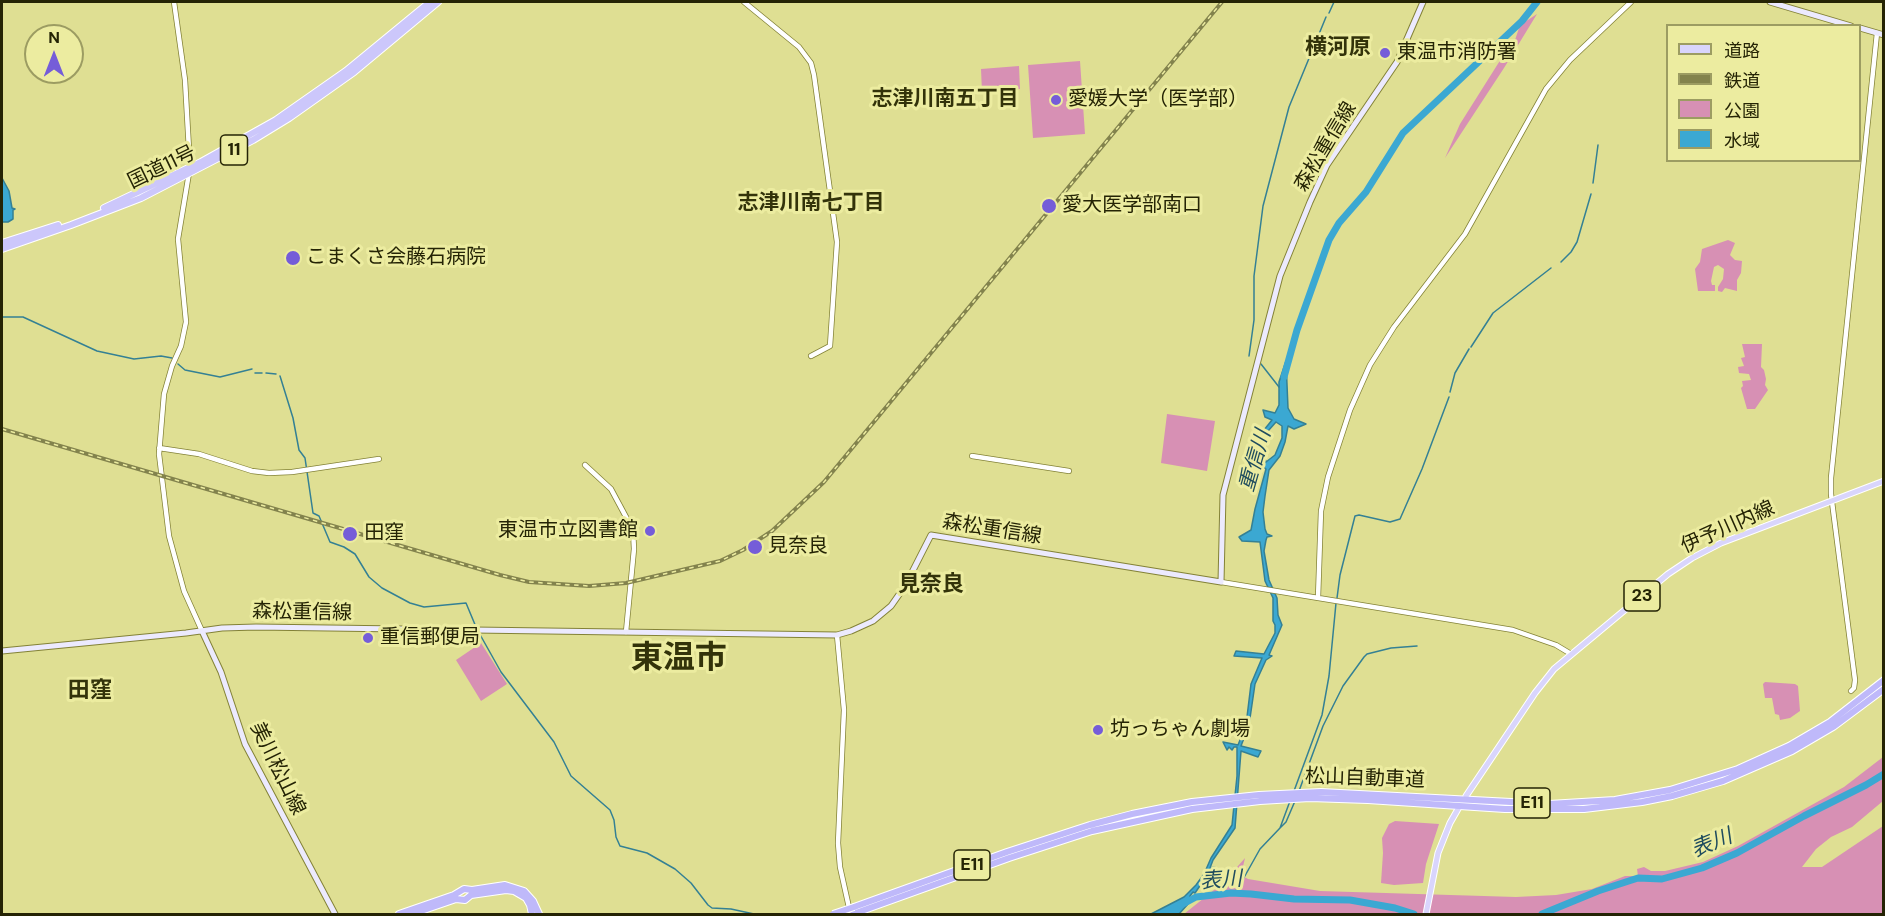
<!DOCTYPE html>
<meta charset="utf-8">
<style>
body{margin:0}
#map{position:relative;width:1885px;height:916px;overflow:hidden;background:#dfdf93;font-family:"DM Sans","Noto Sans JP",sans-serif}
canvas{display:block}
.frame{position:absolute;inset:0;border:3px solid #252405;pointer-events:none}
.legend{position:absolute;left:1666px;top:24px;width:195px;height:138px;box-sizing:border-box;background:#ececa0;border:2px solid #9c9c62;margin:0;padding:8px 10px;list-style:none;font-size:18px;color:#252405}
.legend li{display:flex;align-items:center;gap:12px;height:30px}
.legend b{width:30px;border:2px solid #9c9c62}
.north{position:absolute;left:24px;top:24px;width:60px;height:60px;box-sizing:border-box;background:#ececa0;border:2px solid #9c9c62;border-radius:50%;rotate:0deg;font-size:16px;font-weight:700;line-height:24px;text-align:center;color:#252405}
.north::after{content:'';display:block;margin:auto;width:21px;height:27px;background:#755dd8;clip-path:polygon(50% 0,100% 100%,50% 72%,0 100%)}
</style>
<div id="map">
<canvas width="1885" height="916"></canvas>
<div class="frame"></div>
<ul class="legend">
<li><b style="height:8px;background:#d9d5fc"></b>道路</li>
<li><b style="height:8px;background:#83834d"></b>鉄道</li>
<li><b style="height:16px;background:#d790b4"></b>公園</li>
<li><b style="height:16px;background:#3ba8d2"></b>水域</li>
</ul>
<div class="north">N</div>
</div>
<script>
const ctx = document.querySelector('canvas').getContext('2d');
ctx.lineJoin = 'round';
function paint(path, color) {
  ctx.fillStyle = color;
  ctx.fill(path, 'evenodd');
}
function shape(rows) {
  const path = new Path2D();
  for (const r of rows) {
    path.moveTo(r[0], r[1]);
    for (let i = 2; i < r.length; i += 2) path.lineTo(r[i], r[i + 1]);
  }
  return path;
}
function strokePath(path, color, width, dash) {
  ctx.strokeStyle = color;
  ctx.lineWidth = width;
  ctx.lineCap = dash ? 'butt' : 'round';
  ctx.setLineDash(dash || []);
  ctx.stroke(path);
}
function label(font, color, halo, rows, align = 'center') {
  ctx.font = font + ' "DM Sans","Noto Sans JP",sans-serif';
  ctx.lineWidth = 6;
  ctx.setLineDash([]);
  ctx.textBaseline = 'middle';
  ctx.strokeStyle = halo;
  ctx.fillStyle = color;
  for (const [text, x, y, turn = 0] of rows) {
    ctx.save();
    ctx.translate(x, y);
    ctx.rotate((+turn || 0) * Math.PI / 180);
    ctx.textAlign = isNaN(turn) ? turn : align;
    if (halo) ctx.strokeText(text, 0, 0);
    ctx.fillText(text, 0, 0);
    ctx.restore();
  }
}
paint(shape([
 [1537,14,1504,68,1445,158,1460,124,1506,51,1514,43,1520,25],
 [1080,61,1085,134,1033,138,1028,65],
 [1019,66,1020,89,982,92,981,69],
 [1728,240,1735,243,1730,255,1735,260,1742,261,1741,273,1737,280,1737,291,1725,288,1722,292,1718,291,1718,287,1723,279,1724,269,1718,265,1714,267,1711,281,1712,285,1715,285,1715,291,1698,291,1695,269,1700,262,1702,249],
 [1742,344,1762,344,1761,367,1764,370,1766,379,1765,385,1768,390,1755,409,1747,409,1741,388,1743,386,1742,381,1751,380,1749,374,1739,373,1738,367,1744,366,1741,358,1745,357],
 [1167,414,1215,421,1207,471,1161,463],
 [481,643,507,684,481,701,456,660],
 [1765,682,1795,684,1798,686,1800,711,1790,718,1780,720,1779,715,1775,714,1772,698,1765,698,1763,684],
 [1883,757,1883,801,1852,827,1831,837,1816,849,1802,867,1822,867,1883,826,1883,914,1184,914,1224,882,1245,858,1241,875,1248,879,1320,891,1516,897,1556,895,1592,889,1625,876,1638,876,1637,869,1644,867,1651,871,1665,871,1703,862,1738,846,1844,787],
 [1395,821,1439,824,1426,864,1423,883,1394,885,1381,883,1383,853,1382,838,1389,824]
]), '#d790b4');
const water = shape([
 [2,178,9,191,12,208,15,209,13,210,13,219,8,222,2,222,2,178],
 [1286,361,1288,408,1294,419,1306,424,1294,429,1288,426,1285,442,1280,456,1269,470,1265,496,1263,512,1265,529,1267,534,1272,536,1267,537,1266,540,1264,551,1269,580,1277,598,1278,615,1282,625,1269,655,1272,656,1266,660,1255,684,1249,725,1241,746,1261,751,1258,757,1241,751,1235,828,1213,860,1210,868,1215,867,1210,871,1195,893,1193,892,1190,896,1188,904,1179,914,1151,914,1184,897,1196,885,1204,874,1211,858,1232,825,1237,776,1237,747,1234,747,1232,750,1229,747,1227,750,1223,742,1238,745,1246,725,1251,684,1262,658,1234,656,1236,651,1264,654,1275,633,1275,625,1273,621,1273,598,1265,581,1260,542,1242,541,1239,537,1251,530,1255,509,1266,469,1262,466,1264,430,1272,420,1265,417,1263,410,1275,413,1279,405,1279,382,1286,361],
 [1276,422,1282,426,1282,438,1275,455,1266,462,1264,455,1268,431,1276,422]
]);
paint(water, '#3ba8d2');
strokePath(water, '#348094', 1.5);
strokePath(shape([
 [1329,13,1334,2],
 [1593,183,1598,145],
 [1561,262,1571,252,1577,242,1591,194],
 [2,317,23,317,97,351,134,359,161,356,172,358],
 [1471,347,1493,313,1551,268],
 [1249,356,1254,320,1254,276,1263,206,1289,107,1326,17],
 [178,364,185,370,220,377,252,369],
 [1261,364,1279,387],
 [255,373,262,373],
 [266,373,276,374],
 [280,376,293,418,299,450,305,458,313,513,319,516,330,542,344,547,355,554,369,577,382,588,410,603,424,607,466,603,476,627],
 [1450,392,1455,373,1469,349],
 [1337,598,1340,575,1355,516,1359,515,1390,522,1400,519,1422,469,1449,397],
 [478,631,501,672,554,742,571,776,610,810,614,820,616,837,620,846,647,853,675,869,691,883,708,905,712,908,731,909,754,914],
 [1294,791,1322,715,1329,676,1336,603],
 [1299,791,1323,726,1343,686,1364,657,1367,654,1391,648,1417,646],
 [1280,828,1286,822,1295,801],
 [1231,893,1237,890,1260,849,1280,828,1290,801]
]), '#348094', 1.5);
strokePath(shape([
 [1284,377,1297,330,1329,240,1339,223,1366,192,1403,133,1522,21,1537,2],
 [1181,905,1196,897,1231,893,1251,894,1294,899,1350,900,1395,908,1414,914],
 [1542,914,1598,891,1638,878,1662,879,1702,868,1737,853,1804,816,1866,785,1884,774]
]), '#3ba8d2', 7);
const tertiary = shape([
 [174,2,185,80,190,167,178,239,186,322,181,346,172,366,164,394,159,454,169,536,184,591,202,631],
 [744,2,799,47,811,63,814,75,837,242,830,346,811,356],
 [159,448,199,454,252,471,269,473,292,472,379,459],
 [972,456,1069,471],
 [585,465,611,489,633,530,634,549,626,632],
 [1221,582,1513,630,1556,645,1571,654],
 [1318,598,1321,511,1328,477,1350,410,1370,365,1394,327,1465,234,1546,89,1570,60,1631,2],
 [837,635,844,710,838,843,840,867,850,912],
 [1851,691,1854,688,1855,680,1831,494,1831,478,1877,33]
]);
const secondary = shape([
 [1770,2,1851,26],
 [1860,28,1884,35],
 [202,631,221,672,245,744,335,914],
 [2,651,186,633,222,628,256,627,837,635,851,631,873,621,891,606,905,586,931,535,1221,582,1223,495,1280,276,1310,202,1327,165,1397,62,1423,2]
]);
const primary = shape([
 [1466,796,1535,693,1554,669,1668,574,1692,558,1721,543,1884,481],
 [1426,914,1438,853,1450,823,1458,809]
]);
const trunk = shape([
 [104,208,201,162,276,120,346,71,430,2],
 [2,243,58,225],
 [2,249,71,225,141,198,253,140,289,118,354,72,438,2]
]);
const motorway = shape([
 [854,907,1007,852,1090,825,1132,814,1192,802,1259,795,1321,792,1549,804,1615,800,1670,790,1738,769,1789,746,1830,722,1884,680],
 [399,914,454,895,464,889,472,890,505,885,524,891,533,901,539,914],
 [412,914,456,899,465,900,471,895,506,890,514,891,526,898,530,905,532,914],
 [853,914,1009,858,1092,831,1192,809,1260,801,1310,798,1368,800,1505,809,1584,809,1642,802,1672,796,1723,781,1792,751,1833,727,1884,689]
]);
strokePath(tertiary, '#838237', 6);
strokePath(secondary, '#838237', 7);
strokePath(primary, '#fff', 7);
strokePath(trunk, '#fff', 8);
strokePath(motorway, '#fff', 8);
strokePath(tertiary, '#fff', 4.5);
strokePath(secondary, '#eceafe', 5);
strokePath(primary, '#d9d5fc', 5);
strokePath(trunk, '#ccc7fb', 6);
strokePath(motorway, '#bfb9fa', 6);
const rail = shape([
 [2,429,500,575,529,582,589,586,626,583,720,561,743,550,772,531,824,482,1222,2]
]);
strokePath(rail, '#83834d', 4);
strokePath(rail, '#ececa0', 1.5, [4.5]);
const motorwayBridge = shape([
 [833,914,854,907]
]);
strokePath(motorwayBridge, '#fff', 8, []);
strokePath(motorwayBridge, '#bfb9fa', 6);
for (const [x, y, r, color] of [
 [1385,53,6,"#755dd8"],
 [1056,100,6,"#755dd8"],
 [1049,206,8,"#755dd8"],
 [293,258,8,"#755dd8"],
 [650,531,6,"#755dd8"],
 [350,534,8,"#755dd8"],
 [755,547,8,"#755dd8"],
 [368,638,6,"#755dd8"],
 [1098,730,6,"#755dd8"]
]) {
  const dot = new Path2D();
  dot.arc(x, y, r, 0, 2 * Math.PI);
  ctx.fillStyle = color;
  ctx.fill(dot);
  strokePath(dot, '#ececa0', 2);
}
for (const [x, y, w] of [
 [234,150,27],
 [1642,596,36],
 [1532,803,36],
 [972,865,36]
]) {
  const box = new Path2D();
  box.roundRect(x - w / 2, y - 15, w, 30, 4.5);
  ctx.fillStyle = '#ececa0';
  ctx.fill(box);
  strokePath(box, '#252405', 1.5);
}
label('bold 18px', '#252405', null, [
 ["11",234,150],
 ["23",1642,596],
 ["E11",1532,803],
 ["E11",972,865]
]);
label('20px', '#252405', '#ececa0', [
 ["東温市消防署",1397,53],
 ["愛媛大学（医学部）",1068,100],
 ["愛大医学部南口",1062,206],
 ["こまくさ会藤石病院",306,258],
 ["東温市立図書館",638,531,"right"],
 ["田窪",364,534],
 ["見奈良",768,547],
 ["重信郵便局",380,638],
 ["坊っちゃん劇場",1110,730]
], 'left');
label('20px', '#252405', '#ececa0', [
 ["森松重信線",1326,147,-59],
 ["国道11号",162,168,-26],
 ["伊予川内線",1728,528,-24],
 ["森松重信線",992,530,9],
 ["森松重信線",302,613,1],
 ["美川松山線",277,769,64],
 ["松山自動車道",1365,779,2]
]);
label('bold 21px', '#33330a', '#ececa0', [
 ["志津川南五丁目",945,99],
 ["志津川南七丁目",811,203]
]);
label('italic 21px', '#1f4c5e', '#ececa0', [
 ["重信川",1256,461,-74],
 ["表川",1712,844,-22],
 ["表川",1221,881,-4]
]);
label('bold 22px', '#33330a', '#ececa0', [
 ["横河原",1338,48],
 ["見奈良",931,585],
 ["田窪",90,691]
]);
label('bold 32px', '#33330a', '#ececa0', [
 ["東温市",679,660]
]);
</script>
